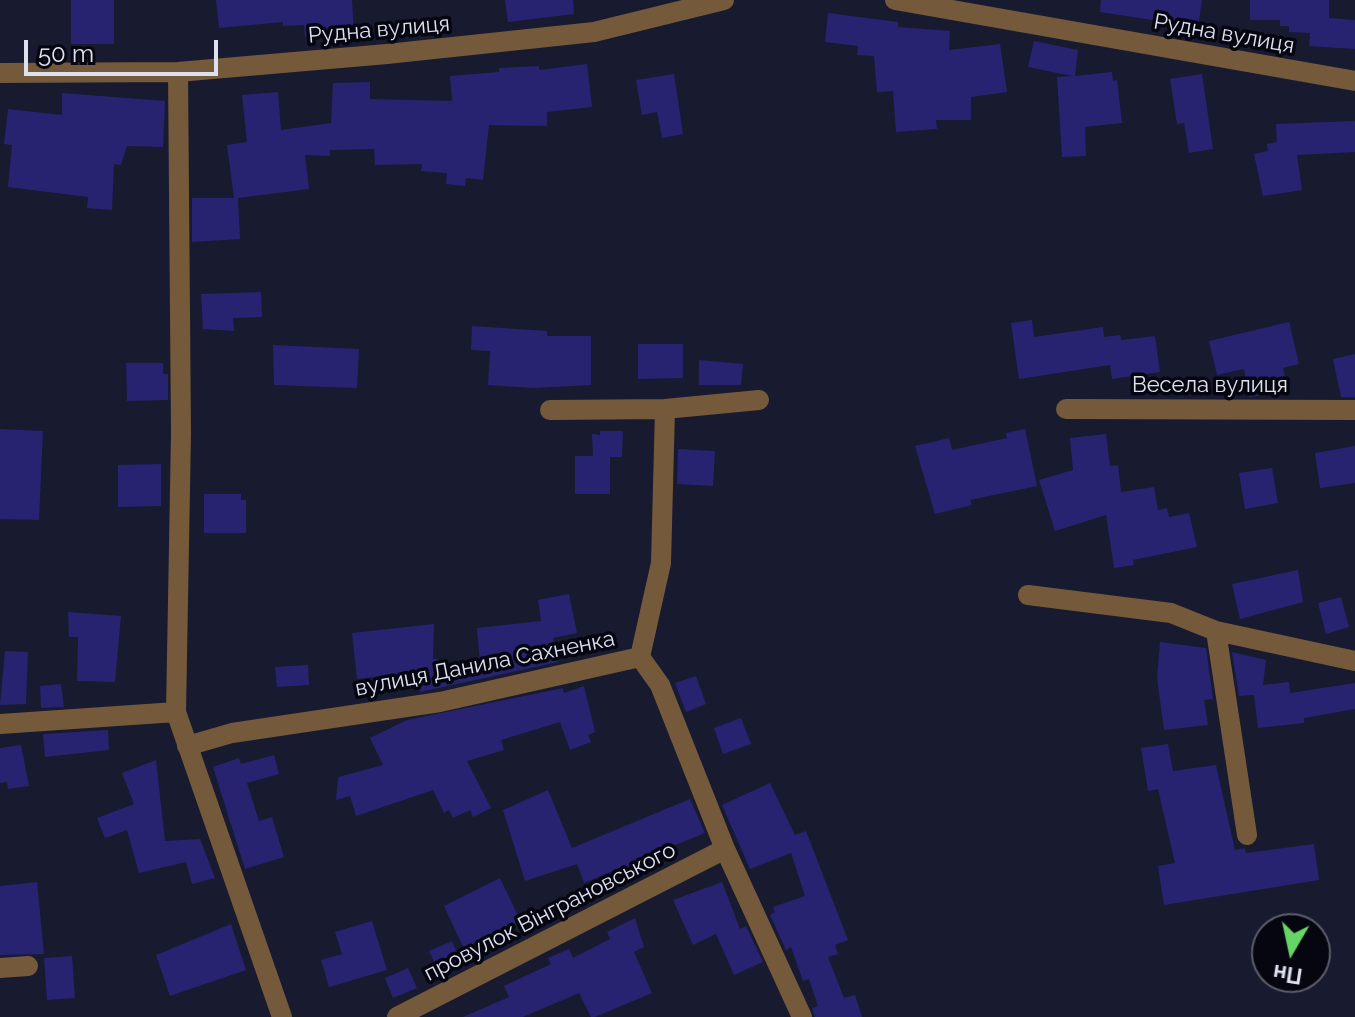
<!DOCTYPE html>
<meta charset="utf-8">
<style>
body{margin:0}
#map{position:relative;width:1355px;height:1017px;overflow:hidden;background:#181a30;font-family:Raleway,sans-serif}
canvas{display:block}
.north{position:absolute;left:1251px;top:913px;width:80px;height:80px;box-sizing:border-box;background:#05060f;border:2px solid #5b5d69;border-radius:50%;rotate:189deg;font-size:22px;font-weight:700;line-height:32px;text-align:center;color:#dde0ef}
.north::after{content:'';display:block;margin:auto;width:28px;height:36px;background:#66d466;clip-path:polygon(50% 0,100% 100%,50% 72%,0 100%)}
.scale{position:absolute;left:24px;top:40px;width:194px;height:36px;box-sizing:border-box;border:4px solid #dde0ef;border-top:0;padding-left:10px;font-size:24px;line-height:28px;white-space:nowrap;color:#dde0ef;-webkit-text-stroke:6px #05060f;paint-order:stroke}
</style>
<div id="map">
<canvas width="1355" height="1017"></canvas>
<div class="north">Пн</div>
<div class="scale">50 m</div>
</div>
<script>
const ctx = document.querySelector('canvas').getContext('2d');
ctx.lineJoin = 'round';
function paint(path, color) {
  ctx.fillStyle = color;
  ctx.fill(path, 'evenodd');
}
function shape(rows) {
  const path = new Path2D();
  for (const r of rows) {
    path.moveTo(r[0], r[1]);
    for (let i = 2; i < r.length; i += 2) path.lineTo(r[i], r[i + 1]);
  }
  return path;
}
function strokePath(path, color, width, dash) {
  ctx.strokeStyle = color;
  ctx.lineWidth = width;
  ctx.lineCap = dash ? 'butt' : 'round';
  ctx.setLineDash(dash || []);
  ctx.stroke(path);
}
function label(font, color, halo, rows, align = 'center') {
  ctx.font = font + ' Raleway,sans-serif';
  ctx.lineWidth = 7;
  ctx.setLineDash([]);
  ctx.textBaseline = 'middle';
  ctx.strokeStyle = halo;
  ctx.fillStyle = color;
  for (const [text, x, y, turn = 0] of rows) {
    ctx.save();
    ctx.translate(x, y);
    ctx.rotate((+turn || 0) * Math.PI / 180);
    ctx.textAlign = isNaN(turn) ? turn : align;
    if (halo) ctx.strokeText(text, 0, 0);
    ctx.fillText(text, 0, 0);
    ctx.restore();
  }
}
paint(shape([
 [71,0,114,0,114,44,71,44],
 [216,0,352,0,354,35,305,37,304,25,283,26,283,22,219,28],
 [505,0,573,0,574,14,508,22],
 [1101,0,1202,0,1198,27,1100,12],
 [1250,0,1329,0,1329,18,1355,20,1355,49,1309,46,1310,33,1289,32,1289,26,1280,26,1280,20,1250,20],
 [828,13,898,22,898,27,950,31,949,50,1000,44,1007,92,971,97,971,120,936,120,937,129,896,132,893,91,877,92,874,56,857,55,858,46,825,42],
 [1034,41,1078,50,1075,76,1112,72,1113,81,1117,80,1122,123,1085,127,1086,156,1062,157,1057,77,1072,76,1028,67],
 [587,64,592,107,547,112,547,126,489,125,483,180,466,178,465,186,446,184,447,173,421,171,422,164,375,165,374,149,330,150,330,156,305,155,309,189,238,198,240,239,192,242,192,198,234,198,227,145,247,142,242,95,278,92,281,130,331,123,333,83,370,82,370,99,452,101,450,76,499,72,499,68,539,66,539,70],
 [674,74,683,134,662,138,657,112,642,115,636,80],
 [1202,74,1213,149,1189,153,1184,123,1177,124,1170,79],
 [62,93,165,101,163,147,127,146,121,165,114,164,112,210,87,208,88,197,8,187,12,145,4,144,8,109,62,115],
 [1355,121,1355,152,1297,155,1302,190,1263,196,1254,154,1268,151,1267,144,1277,142,1276,124],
 [261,292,262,317,233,318,234,331,203,329,201,294],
 [1032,320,1034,337,1103,327,1104,337,1120,335,1121,340,1155,336,1160,372,1112,379,1110,365,1019,379,1011,323],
 [1289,322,1299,364,1283,368,1288,393,1249,397,1244,369,1217,375,1209,341],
 [472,326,547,331,547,336,591,336,591,385,533,388,488,385,490,351,471,350],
 [638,344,683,344,683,378,638,379],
 [273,345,359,349,357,388,274,385],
 [1355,354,1355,397,1341,397,1333,359],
 [699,360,743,364,741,385,699,385],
 [126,363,163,363,163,374,168,374,168,400,127,401],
 [0,429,43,431,39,520,0,519],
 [1025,429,1037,486,970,500,972,505,935,514,915,446,949,438,952,450,1007,438,1006,433],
 [600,431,623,431,622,457,610,457,610,494,575,494,575,456,593,456,592,434,600,435],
 [1106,434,1110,466,1118,465,1121,492,1154,487,1158,510,1167,508,1169,517,1189,513,1197,547,1133,560,1134,565,1114,568,1106,515,1055,531,1039,480,1073,470,1070,438],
 [1355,446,1355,483,1320,488,1315,453],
 [678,449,715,451,713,486,677,484],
 [161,464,161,506,118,507,118,465],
 [1272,468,1278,503,1245,509,1239,473],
 [204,494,241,494,241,500,246,500,246,533,204,533],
 [1298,570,1303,602,1240,619,1232,584],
 [569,594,577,633,553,638,558,662,420,692,418,672,357,679,352,633,434,624,433,659,438,659,438,666,480,663,477,628,541,621,538,600],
 [1341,597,1349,627,1326,634,1318,603],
 [68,612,121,616,115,682,77,681,78,637,69,637],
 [1160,642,1206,648,1213,699,1204,700,1208,725,1164,730,1157,678],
 [5,651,28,652,26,704,0,705],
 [1232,652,1266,660,1263,685,1289,682,1290,693,1355,683,1355,709,1304,718,1304,723,1258,728,1254,695,1239,696],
 [308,665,309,685,277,687,275,667],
 [696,676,706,704,686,712,675,683],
 [61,684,64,707,41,708,40,686],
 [584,686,595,732,588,735,591,742,570,750,560,722,501,740,504,750,467,761,491,808,473,817,470,810,453,818,449,810,444,813,433,790,356,816,350,796,336,800,338,777,383,765,370,738,407,720,563,688,564,693],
 [741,718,751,744,723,754,714,728],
 [108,730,109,750,45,757,43,734],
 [1168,744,1173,771,1216,765,1235,850,1245,848,1246,853,1314,844,1319,880,1164,905,1158,866,1175,863,1158,789,1148,791,1141,748],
 [21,745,29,786,8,789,7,782,0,783,0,748],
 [274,755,279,774,247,783,259,821,272,817,284,857,245,869,213,767,239,758,241,764],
 [156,760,165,841,200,839,215,878,192,884,186,862,139,873,127,830,105,838,97,818,134,804,122,773],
 [770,783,795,835,806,831,848,940,835,945,838,954,828,957,844,998,855,995,862,1017,815,1017,812,1008,818,1006,809,979,803,981,791,947,786,950,770,915,775,912,773,907,805,896,791,853,750,869,722,805],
 [548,790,572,848,690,799,705,833,643,858,648,868,625,880,620,868,584,883,577,864,525,881,503,810],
 [500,878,521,922,464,949,444,906],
 [37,882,44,954,0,955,0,886],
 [722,882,740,929,746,926,763,962,734,975,716,934,693,945,673,900],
 [635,918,644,947,634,952,652,993,595,1017,591,1017,579,993,523,1017,463,1017,509,997,504,986,551,964,548,958,569,949,573,958,610,939,607,932],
 [372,921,387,970,329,987,321,960,342,954,335,932],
 [231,924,246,970,170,996,156,955],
 [452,941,462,964,440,974,429,951],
 [72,956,75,998,47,1000,44,958],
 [408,968,417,988,393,998,385,978]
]), '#272371');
strokePath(shape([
 [895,0,1355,81],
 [178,72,181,433,176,712,282,1017],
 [0,73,178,72,387,54,594,32,724,0],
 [1066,409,1355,410],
 [550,410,665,409,759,400],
 [1028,595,1171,613,1216,631,1355,661],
 [1216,631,1247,835],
 [0,724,176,712],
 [187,746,232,733,440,702,640,657,661,563,665,409],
 [725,849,802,1017],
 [0,968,28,966],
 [397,1017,725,849,660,685,640,657]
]), '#745a3a', 20);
label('22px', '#dde0ef', '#05060f', [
 ["Рудна вулиця",379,30,-5],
 ["Рудна вулиця",1224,34,10],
 ["Весела вулиця",1210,385],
 ["вулиця Данила Сахненка",485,664,-11],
 ["провулок Вінграновського",550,912,-27]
]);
</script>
